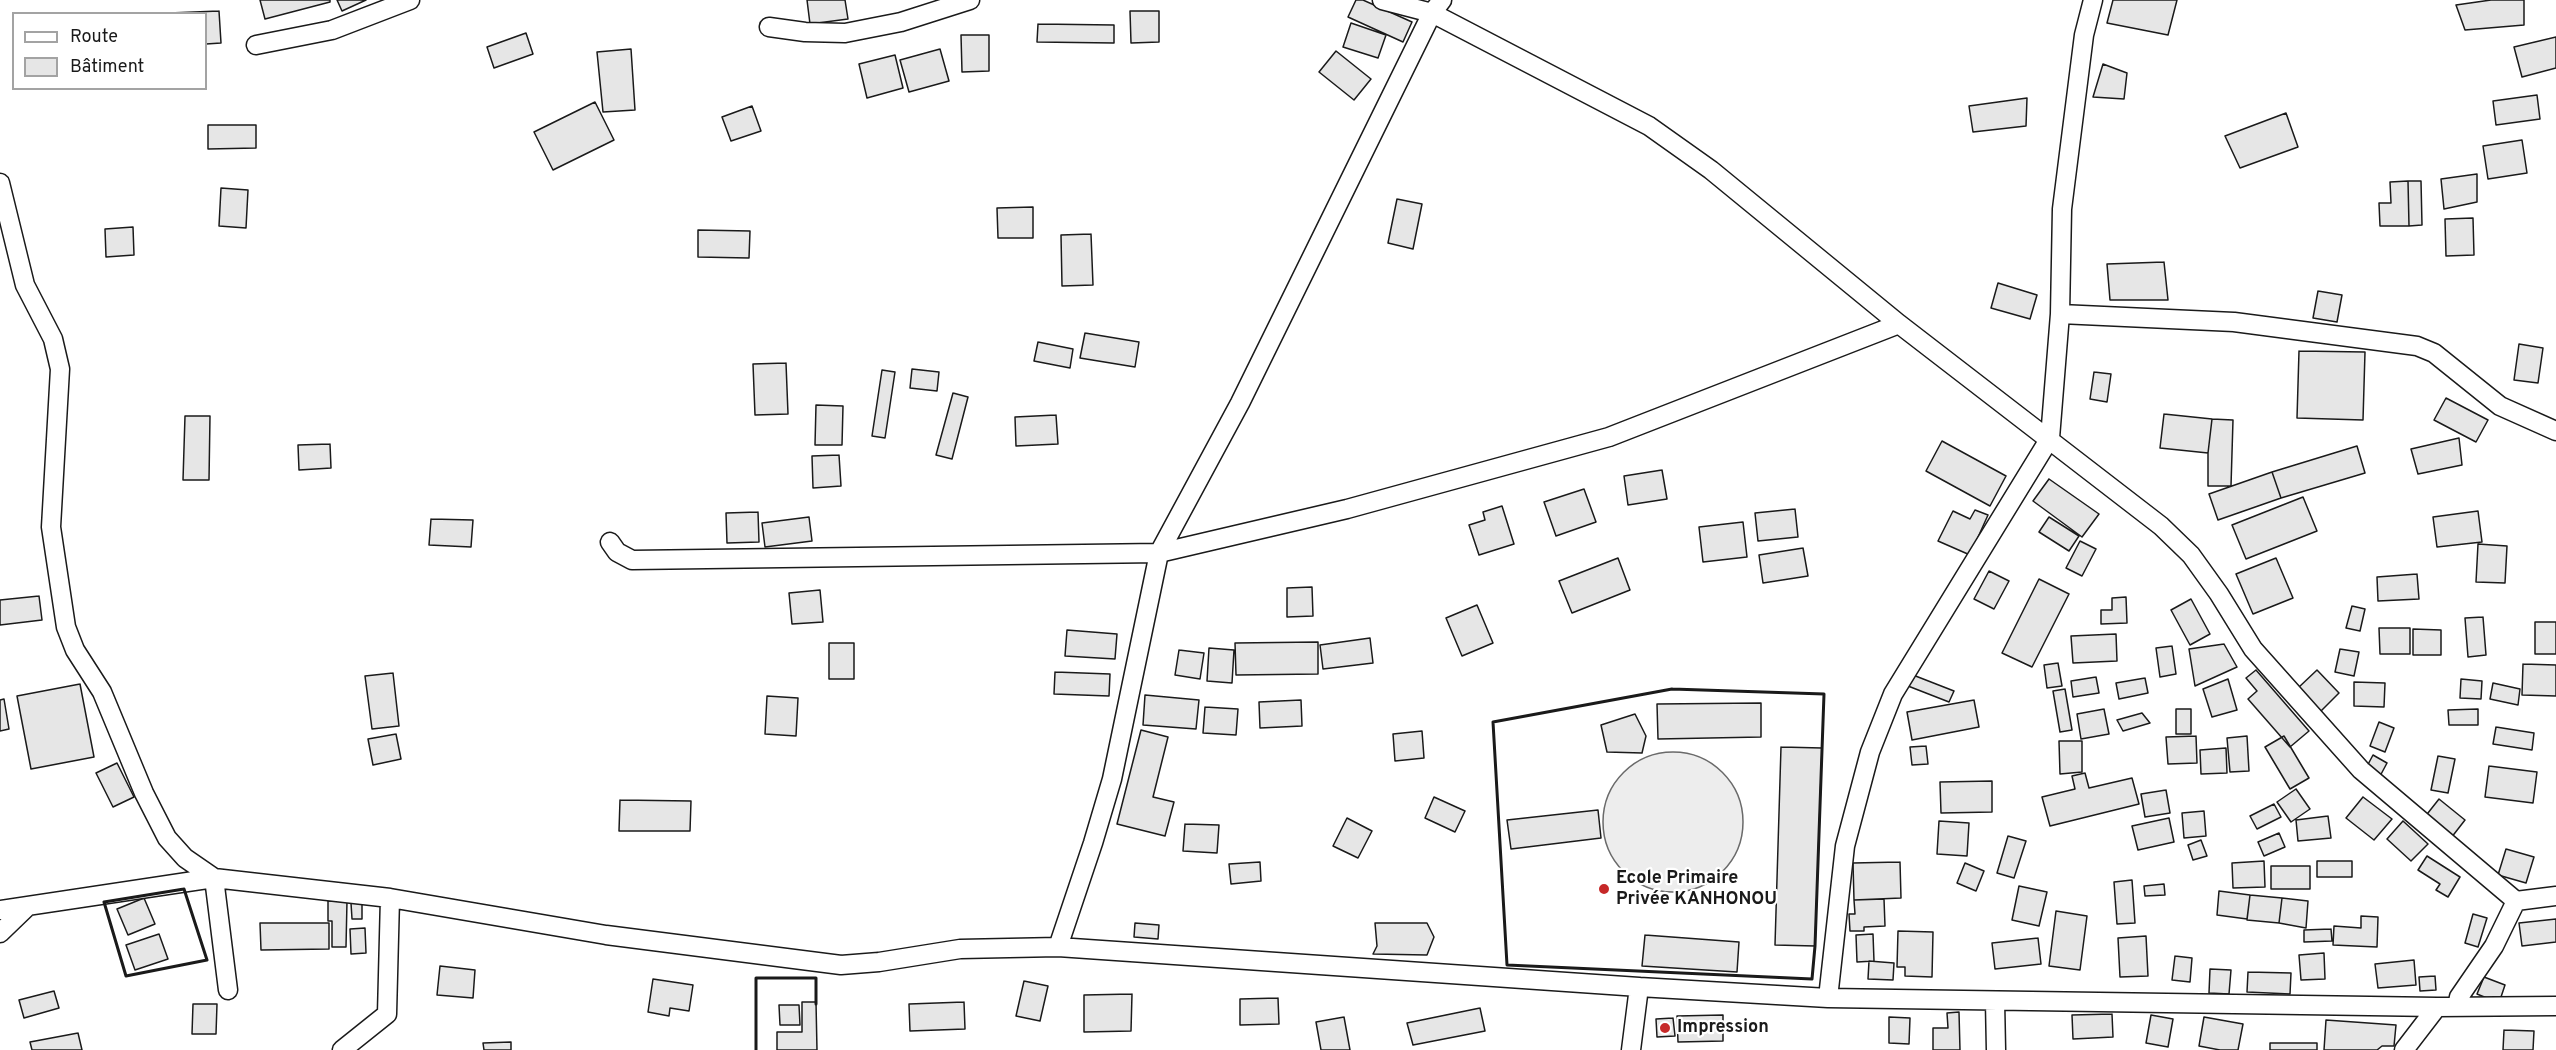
<!DOCTYPE html>
<meta charset="utf-8">
<style>
body{margin:0}
#map{position:relative;width:2556px;height:1050px;overflow:hidden;background:#fff;font-family:Overpass,sans-serif}
canvas{display:block}
.legend{position:absolute;left:12px;top:12px;width:195px;height:78px;box-sizing:border-box;background:#fff;border:2px solid #a3a3a3;margin:0;padding:8px 10px;list-style:none;font-size:18px;color:#1a1a1a}
.legend li{display:flex;align-items:center;gap:12px;height:30px}
.legend b{width:30px;border:2px solid #a3a3a3}
</style>
<div id="map">
<canvas width="2556" height="1050"></canvas>
<ul class="legend">
<li><b style="height:8px;background:#fff"></b>Route</li>
<li><b style="height:16px;background:#e6e6e6"></b>Bâtiment</li>
</ul>
</div>
<script>
const ctx = document.querySelector('canvas').getContext('2d');
ctx.lineJoin = 'round';
function paint(path, color) {
  ctx.fillStyle = color;
  ctx.fill(path, 'evenodd');
}
function shape(rows) {
  const path = new Path2D();
  for (const r of rows) {
    if (r.length === 3) {
      path.moveTo(r[0] + r[2], r[1]);
      path.arc(r[0], r[1], r[2], 0, 2 * Math.PI);
      continue;
    }
    path.moveTo(r[0], r[1]);
    for (let i = 2; i < r.length; i += 2) path.lineTo(r[i], r[i + 1]);
  }
  return path;
}
function strokePath(path, color, width, dash) {
  ctx.strokeStyle = color;
  ctx.lineWidth = width;
  ctx.lineCap = dash ? 'butt' : 'round';
  ctx.setLineDash(dash || []);
  ctx.stroke(path);
}
function label(font, color, halo, rows, align = 'center') {
  ctx.font = font + ' Overpass,sans-serif';
  ctx.lineWidth = 4.5;
  ctx.setLineDash([]);
  ctx.textBaseline = 'middle';
  ctx.strokeStyle = halo;
  ctx.fillStyle = color;
  for (const [text, x, y, turn = 0] of rows) {
    ctx.save();
    ctx.translate(x, y);
    ctx.rotate((+turn || 0) * Math.PI / 180);
    ctx.textAlign = isNaN(turn) ? turn : align;
    if (halo) ctx.strokeText(text, 0, 0);
    ctx.fillText(text, 0, 0);
    ctx.restore();
  }
}
const built = shape([
 [1673,822,70]
]);
paint(built, '#ededed');
strokePath(built, '#6a6a6a', 1.5);
const building = shape([
 [260,0,330,0,330,2,265,19,260,0],
 [337,0,366,0,342,11,337,0],
 [807,0,845,0,848,19,810,24,807,0],
 [1356,0,1363,0,1412,22,1403,42,1348,17,1356,0],
 [2113,0,2177,0,2168,35,2107,23,2113,0],
 [2491,0,2524,0,2524,25,2465,30,2456,5,2491,0],
 [219,11,221,43,206,44,206,14,169,13,219,11],
 [1130,11,1159,11,1159,42,1131,43,1130,11],
 [1351,23,1386,35,1378,58,1343,47,1351,23],
 [1038,24,1114,25,1114,43,1037,42,1038,24],
 [526,33,533,54,494,68,487,47,526,33],
 [961,35,989,35,989,71,962,72,961,35],
 [2556,37,2556,68,2522,77,2514,47,2556,37],
 [631,49,635,110,603,112,597,52,631,49],
 [940,49,949,81,909,92,900,60,940,49],
 [1336,51,1371,79,1354,100,1319,72,1336,51],
 [895,55,903,88,867,98,859,64,895,55],
 [2103,64,2127,73,2124,99,2093,97,2103,64],
 [2537,95,2540,119,2496,125,2493,101,2537,95],
 [2027,98,2026,126,1973,132,1969,106,2027,98],
 [595,102,614,140,553,170,534,132,595,102],
 [752,106,761,131,731,141,722,117,752,106],
 [2286,113,2298,147,2240,168,2225,136,2286,113],
 [208,125,256,125,256,148,208,149,208,125],
 [2522,140,2527,173,2488,179,2483,146,2522,140],
 [2477,174,2477,202,2444,209,2441,179,2477,174],
 [2408,181,2421,181,2422,225,2409,226,2408,181],
 [2408,181,2409,226,2380,226,2379,203,2391,203,2390,182,2408,181],
 [221,188,248,190,246,228,219,226,221,188],
 [1397,199,1422,204,1413,249,1388,243,1397,199],
 [1033,207,1033,238,998,238,997,208,1033,207],
 [2473,218,2474,255,2446,256,2445,219,2473,218],
 [133,227,134,255,106,257,105,229,133,227],
 [698,230,750,231,749,258,698,257,698,230],
 [1091,234,1093,285,1062,286,1061,235,1091,234],
 [2164,262,2168,300,2110,300,2107,264,2164,262],
 [1998,283,2037,295,2030,319,1991,308,1998,283],
 [2318,291,2342,295,2337,322,2313,318,2318,291],
 [1085,333,1139,342,1135,367,1080,358,1085,333],
 [1038,342,1073,349,1070,368,1034,361,1038,342],
 [2519,344,2543,348,2538,383,2514,380,2519,344],
 [2299,351,2365,352,2363,420,2297,418,2299,351],
 [786,363,788,414,755,415,753,364,786,363],
 [912,369,939,372,937,391,910,388,912,369],
 [882,370,895,372,885,438,872,436,882,370],
 [2094,372,2111,374,2107,402,2090,399,2094,372],
 [953,393,968,397,952,459,936,455,953,393],
 [2446,398,2488,420,2476,442,2434,420,2446,398],
 [816,405,843,406,842,445,815,445,816,405],
 [2164,414,2212,419,2208,453,2160,448,2164,414],
 [1056,415,1058,444,1016,446,1015,417,1056,415],
 [185,416,210,416,209,480,183,480,185,416],
 [2212,419,2233,420,2231,486,2208,486,2208,453,2212,419],
 [2459,438,2462,465,2418,474,2411,449,2459,438],
 [1942,441,2006,476,1990,506,1926,471,1942,441],
 [330,444,331,468,299,470,298,445,330,444],
 [2357,446,2365,473,2281,498,2272,472,2357,446],
 [839,455,841,486,813,488,812,456,839,455],
 [1662,470,1667,499,1628,505,1624,476,1662,470],
 [2272,472,2281,498,2218,520,2209,494,2272,472],
 [2049,479,2099,514,2082,537,2033,501,2049,479],
 [1584,489,1596,522,1556,536,1544,502,1584,489],
 [2303,497,2317,531,2246,559,2232,525,2303,497],
 [1502,506,1514,544,1479,555,1469,525,1485,520,1483,512,1502,506],
 [1795,509,1798,537,1758,541,1755,513,1795,509],
 [1975,510,1988,515,1970,555,1938,541,1953,511,1970,519,1975,510],
 [2478,511,2482,542,2437,547,2433,517,2478,511],
 [758,512,759,542,727,543,726,513,758,512],
 [809,517,812,541,765,547,762,523,809,517],
 [2049,517,2079,536,2069,551,2039,532,2049,517],
 [431,519,473,520,471,547,429,545,431,519],
 [1743,522,1747,557,1703,562,1699,527,1743,522],
 [2080,541,2096,549,2082,576,2066,568,2080,541],
 [2478,544,2507,546,2505,583,2476,582,2478,544],
 [1803,548,1808,576,1763,583,1759,555,1803,548],
 [1618,558,1630,590,1572,613,1559,581,1618,558],
 [2276,558,2293,598,2253,614,2236,574,2276,558],
 [1989,571,2009,581,1994,609,1974,599,1989,571],
 [2417,574,2419,599,2378,601,2377,577,2417,574],
 [2039,579,2069,594,2032,667,2002,653,2039,579],
 [1312,587,1313,616,1287,617,1287,588,1312,587],
 [820,590,823,622,792,624,789,593,820,590],
 [39,596,42,620,0,625,0,600,39,596],
 [2126,597,2127,623,2101,624,2101,610,2112,610,2112,598,2126,597],
 [2191,599,2210,634,2190,645,2171,610,2191,599],
 [1477,605,1493,643,1462,656,1446,618,1477,605],
 [2352,606,2365,609,2360,631,2346,628,2352,606],
 [2483,617,2486,655,2468,657,2465,618,2483,617],
 [2535,622,2556,622,2556,654,2535,654,2535,622],
 [2379,628,2410,628,2410,654,2380,654,2379,628],
 [2413,629,2441,630,2441,655,2413,655,2413,629],
 [1067,630,1117,634,1115,659,1065,656,1067,630],
 [2116,634,2117,661,2073,663,2071,636,2116,634],
 [1370,638,1373,663,1323,669,1320,645,1370,638],
 [1318,642,1318,674,1236,675,1235,643,1318,642],
 [829,643,854,643,854,679,829,679,829,643],
 [2224,644,2237,667,2195,686,2189,649,2224,644],
 [2172,646,2176,674,2160,677,2156,648,2172,646],
 [1209,648,1234,650,1232,683,1207,681,1209,648],
 [2340,649,2359,652,2354,676,2335,672,2340,649],
 [1179,650,1204,653,1200,679,1175,675,1179,650],
 [2058,663,2062,686,2047,688,2044,665,2058,663],
 [2523,664,2556,665,2556,696,2522,695,2523,664],
 [2256,670,2309,731,2290,747,2248,699,2257,691,2246,678,2256,670],
 [2317,670,2339,693,2321,711,2298,688,2317,670],
 [1055,672,1110,674,1109,696,1054,694,1055,672],
 [393,673,399,726,372,729,365,676,393,673],
 [1913,675,1954,691,1949,702,1908,686,1913,675],
 [2096,677,2099,693,2073,697,2071,681,2096,677],
 [2145,678,2148,693,2119,699,2116,683,2145,678],
 [2228,679,2237,710,2212,717,2203,689,2228,679],
 [2461,679,2482,681,2481,699,2460,698,2461,679],
 [2354,682,2385,683,2384,707,2354,706,2354,682],
 [2493,683,2520,689,2518,705,2490,699,2493,683],
 [80,684,94,757,31,769,17,696,80,684],
 [2065,689,2072,730,2060,732,2053,691,2065,689],
 [1145,695,1199,700,1196,729,1143,725,1145,695],
 [767,696,798,698,796,736,765,734,767,696],
 [4,699,9,729,0,731,0,700,4,699],
 [1301,700,1302,726,1260,728,1259,702,1301,700],
 [1974,700,1979,727,1912,740,1907,712,1974,700],
 [1761,703,1761,737,1658,739,1657,704,1761,703],
 [1205,707,1238,709,1236,735,1203,733,1205,707],
 [2104,709,2109,734,2081,739,2077,714,2104,709],
 [2176,709,2191,709,2191,734,2176,734,2176,709],
 [2478,709,2478,725,2449,725,2448,710,2478,709],
 [2142,713,2150,723,2123,731,2117,720,2142,713],
 [1635,714,1646,736,1642,753,1607,752,1601,725,1635,714],
 [2379,722,2394,728,2385,752,2370,746,2379,722],
 [2496,727,2534,733,2532,750,2493,744,2496,727],
 [1141,730,1168,737,1153,797,1174,802,1165,836,1117,824,1141,730],
 [1422,731,1424,758,1395,761,1393,734,1422,731],
 [396,734,401,759,373,765,368,739,396,734],
 [2196,736,2197,763,2168,764,2166,737,2196,736],
 [2247,736,2249,771,2230,772,2227,738,2247,736],
 [2284,736,2309,778,2290,789,2265,747,2284,736],
 [2059,741,2082,741,2082,772,2060,774,2059,741],
 [1926,746,1928,764,1912,765,1910,747,1926,746],
 [1781,747,1822,748,1815,946,1775,945,1781,747],
 [2226,748,2227,773,2201,774,2200,750,2226,748],
 [2373,755,2387,763,2379,778,2365,770,2373,755],
 [2438,756,2455,759,2448,793,2431,790,2438,756],
 [117,763,134,797,113,807,96,773,117,763],
 [2489,766,2537,772,2533,803,2485,797,2489,766],
 [2085,773,2089,788,2132,778,2139,804,2050,826,2042,797,2075,789,2072,776,2085,773],
 [1992,781,1992,812,1941,813,1940,782,1992,781],
 [2296,789,2310,809,2291,822,2277,802,2296,789],
 [2166,790,2170,813,2145,817,2141,794,2166,790],
 [1434,797,1465,811,1455,832,1425,818,1434,797],
 [2363,797,2392,819,2374,840,2346,818,2363,797],
 [2439,799,2465,820,2451,838,2424,818,2439,799],
 [620,800,691,801,690,831,619,831,620,800],
 [2274,804,2281,817,2257,829,2250,816,2274,804],
 [1598,810,1601,838,1511,849,1507,820,1598,810],
 [2204,811,2206,836,2184,838,2182,813,2204,811],
 [2328,816,2331,838,2298,841,2296,820,2328,816],
 [1347,818,1372,831,1358,858,1333,846,1347,818],
 [2169,818,2174,842,2138,850,2132,826,2169,818],
 [1939,821,1969,823,1967,856,1937,854,1939,821],
 [2403,821,2428,844,2411,861,2387,839,2403,821],
 [1185,824,1219,825,1217,853,1183,851,1185,824],
 [2279,833,2285,847,2264,856,2258,842,2279,833],
 [2008,836,2026,841,2014,878,1997,873,2008,836],
 [2201,840,2207,856,2193,860,2188,845,2201,840],
 [2506,849,2534,857,2526,883,2498,875,2506,849],
 [2427,856,2460,877,2448,897,2436,890,2440,884,2418,870,2427,856],
 [2264,861,2265,887,2233,888,2232,863,2264,861],
 [2317,861,2352,861,2352,877,2317,877,2317,861],
 [1260,862,1261,881,1231,884,1229,864,1260,862],
 [1900,862,1901,898,1854,900,1853,863,1900,862],
 [1965,863,1984,871,1976,891,1957,883,1965,863],
 [2271,866,2310,866,2310,889,2271,889,2271,866],
 [2132,880,2135,923,2117,924,2114,882,2132,880],
 [2164,884,2165,895,2145,896,2144,886,2164,884],
 [2019,886,2047,892,2039,926,2012,920,2019,886],
 [2219,891,2250,895,2247,919,2217,915,2219,891],
 [2250,895,2282,898,2279,923,2247,920,2250,895],
 [144,898,155,924,128,935,117,909,144,898],
 [2282,898,2308,901,2306,928,2279,923,2282,898],
 [1884,899,1885,926,1864,927,1864,931,1850,931,1849,914,1855,914,1854,900,1884,899],
 [328,901,347,901,346,947,332,947,332,921,328,921,328,901],
 [362,902,362,919,352,919,351,903,362,902],
 [2056,911,2087,916,2080,970,2049,966,2056,911],
 [2473,914,2487,918,2478,947,2465,943,2473,914],
 [2361,916,2378,917,2377,947,2333,945,2334,926,2361,928,2361,916],
 [2556,919,2556,942,2522,946,2519,923,2556,919],
 [260,923,329,923,329,949,261,950,260,923],
 [1135,923,1159,925,1158,939,1134,937,1135,923],
 [1375,923,1427,923,1434,937,1427,955,1373,954,1377,946,1375,923],
 [365,928,366,953,351,954,350,929,365,928],
 [2331,929,2332,941,2304,942,2304,930,2331,929],
 [1898,931,1933,932,1932,977,1905,976,1905,967,1897,967,1898,931],
 [159,934,168,959,135,970,126,945,159,934],
 [1873,934,1874,961,1857,962,1856,935,1873,934],
 [1645,935,1739,942,1737,972,1642,966,1645,935],
 [2146,936,2148,976,2120,977,2118,938,2146,936],
 [2038,938,2041,964,1995,969,1992,943,2038,938],
 [2324,953,2325,979,2301,980,2299,955,2324,953],
 [2175,956,2192,958,2190,982,2172,980,2175,956],
 [2414,960,2416,985,2378,988,2375,964,2414,960],
 [1869,961,1894,963,1893,980,1868,979,1869,961],
 [440,966,475,970,473,998,437,995,440,966],
 [2210,969,2231,970,2229,994,2209,993,2210,969],
 [2248,972,2291,973,2290,994,2247,992,2248,972],
 [2435,976,2436,990,2420,991,2419,977,2435,976],
 [2484,977,2505,985,2499,1003,2477,994,2484,977],
 [653,979,693,985,689,1011,670,1008,669,1016,648,1012,653,979],
 [1024,981,1048,986,1040,1021,1016,1016,1024,981],
 [54,991,59,1008,24,1018,19,1000,54,991],
 [1132,994,1131,1031,1084,1032,1084,995,1132,994],
 [1278,998,1279,1024,1240,1025,1240,999,1278,998],
 [802,1002,816,1002,817,1050,777,1050,777,1032,802,1032,802,1002],
 [964,1002,965,1029,910,1031,909,1004,964,1002],
 [193,1004,217,1004,216,1034,192,1034,193,1004],
 [779,1005,799,1005,800,1025,780,1025,779,1005],
 [1480,1008,1485,1031,1413,1045,1407,1023,1480,1008],
 [1959,1012,1960,1050,1933,1050,1933,1028,1948,1028,1947,1013,1959,1012],
 [2112,1014,2113,1037,2073,1039,2072,1015,2112,1014],
 [1723,1015,1723,1041,1678,1042,1677,1016,1723,1015],
 [2151,1015,2173,1019,2168,1047,2146,1043,2151,1015],
 [1344,1017,1350,1050,1321,1050,1316,1022,1344,1017],
 [1889,1017,1910,1018,1909,1044,1889,1043,1889,1017],
 [2204,1017,2243,1024,2238,1050,2220,1050,2199,1046,2204,1017],
 [1673,1018,1675,1036,1657,1037,1656,1019,1673,1018],
 [2326,1020,2396,1025,2394,1046,2382,1046,2377,1050,2324,1050,2326,1020],
 [2504,1030,2534,1031,2533,1050,2503,1050,2504,1030],
 [78,1033,82,1050,32,1050,30,1042,78,1033],
 [511,1042,511,1050,484,1050,483,1043,511,1042],
 [2270,1043,2317,1043,2317,1050,2270,1050,2270,1043]
]);
paint(building, '#e6e6e6');
strokePath(building, '#1a1a1a', 1.5);
const minor = shape([
 [1382,0,1432,13,1649,126,1711,170,1899,324,2161,526,2191,555,2219,594,2253,649,2361,770,2516,901,2556,896],
 [769,27,805,32,845,33,901,22,970,0],
 [256,45,332,30,410,0],
 [0,183,25,285,53,339,60,369,51,527,66,627,75,650,102,692,144,793,167,838,185,858,214,878,228,990],
 [2060,314,2234,322,2417,346,2434,353,2500,406,2556,431],
 [610,542,617,552,632,560,1159,553,1347,509,1609,437,1899,324],
 [0,910,214,878,390,898,606,935,841,965,879,962,960,949,1058,947,1639,987,1828,998,2437,1007,2556,1006],
 [0,933,28,906],
 [1058,947,1093,843,1112,779,1159,553,1240,403,1432,13,1442,0],
 [1828,998,1845,846,1870,752,1893,694,2050,438,2060,314,2062,209,2084,35,2093,0],
 [1995,1001,1996,1050],
 [2457,1007,2459,997,2494,946,2516,901],
 [342,1050,387,1014,390,898],
 [1631,1050,1639,987],
 [2404,1050,2437,1007]
]);
strokePath(minor, '#1a1a1a', 21);
strokePath(minor, '#fff', 18);
strokePath(shape([
 [1672,689,1824,694,1815,946,1812,979,1507,965,1493,722,1672,689],
 [184,889,207,960,126,976,104,902,184,889],
 [756,1050,756,978,816,978,816,1004]
]), '#1a1a1a', 3);
for (const [x, y, r, color] of [
 [1604,889,6,"#c62828"],
 [1665,1028,6,"#c62828"]
]) {
  const dot = new Path2D();
  dot.arc(x, y, r, 0, 2 * Math.PI);
  ctx.fillStyle = color;
  ctx.fill(dot);
  strokePath(dot, '#fff', 2);
}
label('bold 18px', '#1a1a1a', '#fff', [
 ["Ecole Primaire",1616,879],
 ["Privée KANHONOU",1616,900],
 ["Impression",1677,1028]
], 'left');
</script>
